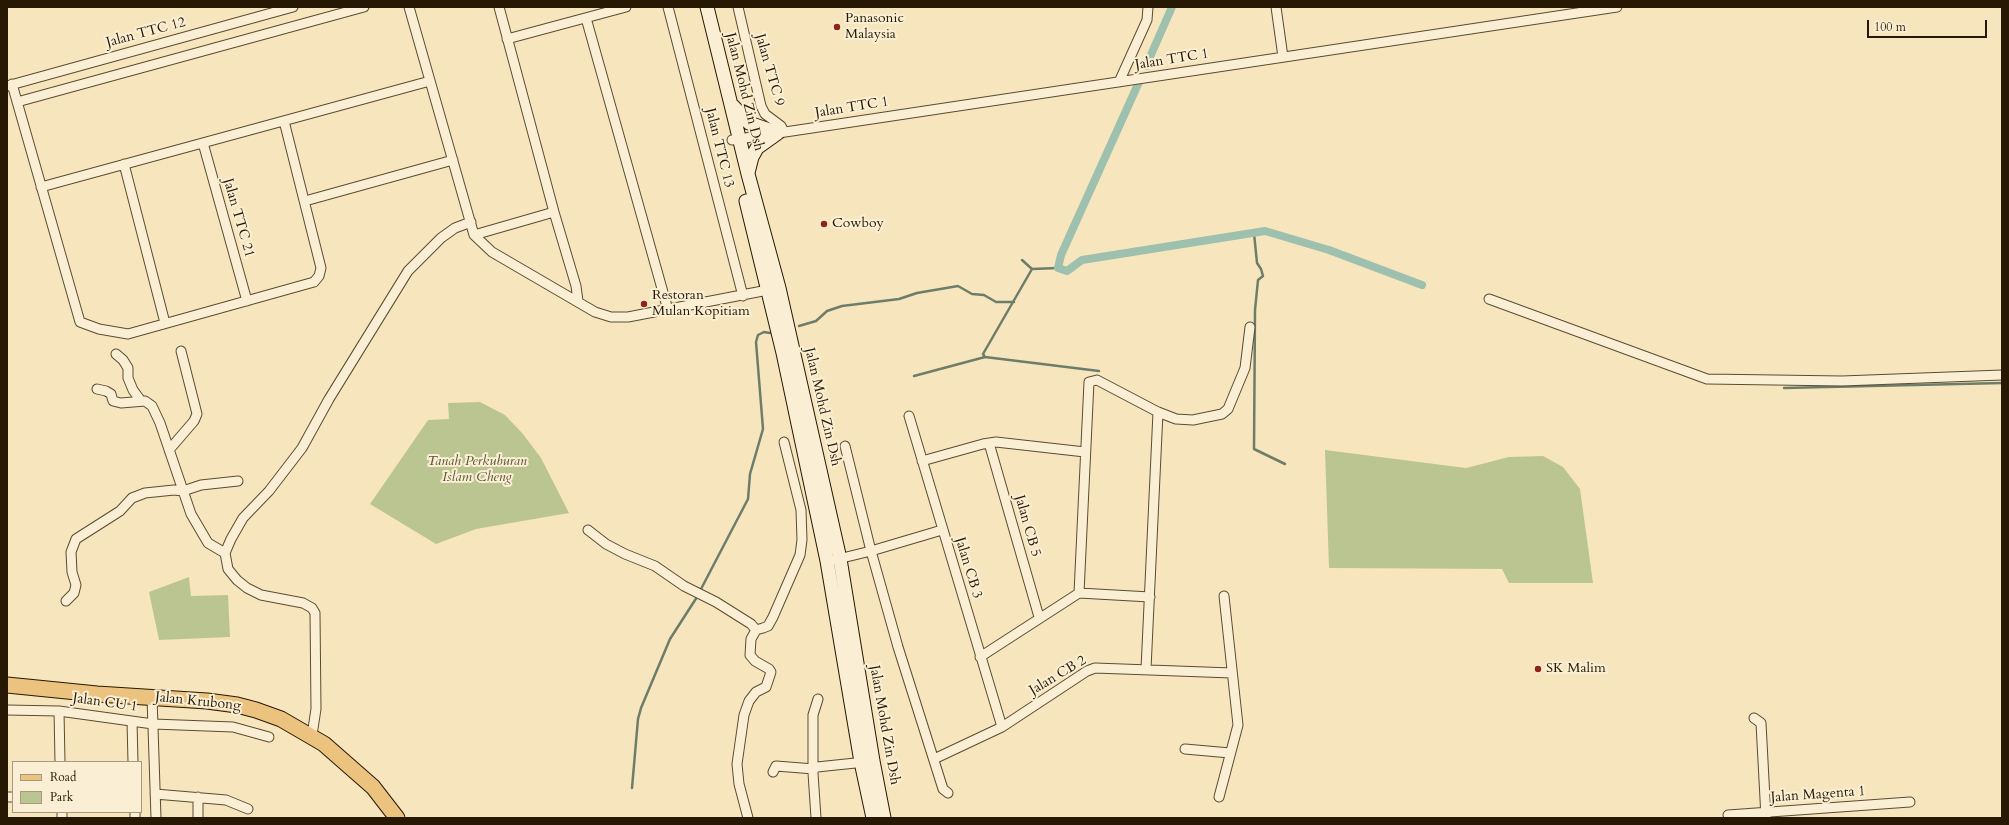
<!DOCTYPE html>
<style>
body{margin:0}
#map{position:relative;width:2009px;height:825px;overflow:hidden;background:#f7e6bd;font-family:Cardo,serif}
canvas{display:block}
.frame{position:absolute;inset:0;border:8px solid #261803;pointer-events:none}
.legend{position:absolute;left:12px;top:761px;width:130px;height:52px;box-sizing:border-box;background:#faefd4;border:1px solid #a59980;margin:0;padding:5px 7px;list-style:none;font-size:12px;color:#261803}
.legend li{display:flex;align-items:center;gap:8px;height:20px}
.legend b{width:20px;border:1px solid #a59980}
.scale{position:absolute;left:1867px;top:20px;width:120px;height:18px;box-sizing:border-box;border:2px solid #261803;border-top:0;padding-left:5px;font-size:12px;line-height:14px;white-space:nowrap;color:#261803;-webkit-text-stroke:3px #faefd4;paint-order:stroke}
</style>
<div id="map">
<canvas width="2009" height="825"></canvas>
<div class="frame"></div>
<ul class="legend">
<li><b style="height:5px;background:#ecc37e"></b>Road</li>
<li><b style="height:11px;background:#bbc592"></b>Park</li>
</ul>
<div class="scale">100 m</div>
</div>
<script>
const ctx = document.querySelector('canvas').getContext('2d');
ctx.lineJoin = 'round';
function paint(path, color) {
  ctx.fillStyle = color;
  ctx.fill(path, 'evenodd');
}
function shape(rows) {
  const path = new Path2D();
  for (const r of rows) {
    path.moveTo(r[0], r[1]);
    for (let i = 2; i < r.length; i += 2) path.lineTo(r[i], r[i + 1]);
  }
  return path;
}
function strokePath(path, color, width, dash) {
  ctx.strokeStyle = color;
  ctx.lineWidth = width;
  ctx.lineCap = dash ? 'butt' : 'round';
  ctx.setLineDash(dash || []);
  ctx.stroke(path);
}
function label(font, color, halo, rows, align = 'center') {
  ctx.font = font + ' Cardo,serif';
  ctx.lineWidth = 4;
  ctx.setLineDash([]);
  ctx.textBaseline = 'middle';
  ctx.strokeStyle = halo;
  ctx.fillStyle = color;
  for (const [text, x, y, turn = 0] of rows) {
    ctx.save();
    ctx.translate(x, y);
    ctx.rotate((+turn || 0) * Math.PI / 180);
    ctx.textAlign = isNaN(turn) ? turn : align;
    if (halo) ctx.strokeText(text, 0, 0);
    ctx.fillText(text, 0, 0);
    ctx.restore();
  }
}
paint(shape([
 [480,402,505,415,523,434,541,458,569,513,476,529,436,544,370,504,428,420,449,419,448,403],
 [1325,450,1466,468,1509,457,1543,456,1563,467,1580,489,1593,583,1509,583,1502,569,1329,568],
 [189,577,191,596,228,595,230,637,159,640,149,592]
]), '#bbc592');
strokePath(shape([
 [1254,233,1257,263,1261,269,1263,276,1258,280,1255,310,1254,449,1285,464],
 [1022,260,1032,269],
 [1058,268,1032,269,983,354,985,357,1099,371],
 [799,326,816,321,827,311,842,306,899,299,917,293,958,286,972,294,984,295,996,302,1014,302],
 [914,376,985,357],
 [1784,388,2002,383],
 [701,589,748,499,750,474,763,429,756,342,758,335,764,332,770,333],
 [632,788,638,719,641,708,670,639,697,597]
]), '#6d7d6a', 2.5);
strokePath(shape([
 [1146,66,1172,7],
 [1139,82,1061,255,1058,268,1067,271,1082,260,1265,231,1329,250,1422,285]
]), '#9dc0af', 8);
const street = shape([
 [409,7,474,235,492,252,595,312,611,317,628,317,773,289],
 [499,7,554,212,576,286,578,301],
 [668,7,743,296],
 [738,7,761,106,765,114,781,126,784,132],
 [1276,7,1283,57],
 [586,18,668,310],
 [507,39,626,7],
 [1119,82,1147,20,1148,7],
 [12,84,80,322,99,329,128,334,314,282,319,276,321,268,284,121],
 [7,86,293,7],
 [17,102,364,7],
 [732,140,1617,7],
 [203,143,247,301],
 [124,164,165,323],
 [41,187,430,81],
 [305,201,453,160],
 [474,235,554,212],
 [1489,299,1707,379,1842,381,2002,375],
 [116,354,123,360,128,368,128,378,133,390,141,401],
 [97,389,106,391,111,394,113,401,121,403,145,401,152,406,160,423,191,514,208,543,225,553],
 [909,416,1002,727],
 [989,443,1039,617],
 [845,446,871,551,898,647,943,789,948,793],
 [169,450,194,421,197,414,181,351],
 [922,461,983,444,996,442,1085,452],
 [588,530,606,544,625,554,655,566,684,586,716,602,751,624,756,630,763,628,768,626,773,617,800,555,802,540,801,510,784,442],
 [834,560,871,551,942,530],
 [1079,593,1089,382,1097,380,1158,412,1176,419,1193,420,1222,414,1228,409,1245,368,1250,327],
 [66,601,74,593,76,585,72,572,71,552,76,539,120,511,132,498,145,493,174,490,183,491,201,485,238,481],
 [980,657,1079,593,1150,597],
 [1146,669,1158,412],
 [152,697,156,818],
 [7,710,59,711,153,724,233,727,269,737],
 [59,711,60,762],
 [1754,718,1761,723,1766,818],
 [132,721,133,762],
 [312,735,316,709,315,613,312,608,303,603,261,595,247,588,237,580,228,569,225,553,231,539,243,518,269,491,302,448,329,399,408,271,441,238,455,228,471,222],
 [1185,749,1230,753],
 [934,759,1002,727,1087,671,1095,668,1232,673],
 [773,772,776,766,814,769,817,767,865,762],
 [155,794,226,800,248,809],
 [7,797,13,797],
 [198,797,198,818],
 [1219,797,1238,725,1224,596],
 [62,812,62,818],
 [135,812,135,818],
 [1728,815,1910,802],
 [748,818,739,784,737,764,744,715,749,701,756,692,766,687,771,672,769,669,755,661,750,655,751,639,756,630],
 [816,818,813,773,813,715,818,699]
]);
const secondary = shape([
 [707,7,748,174,779,288,840,559,873,761,884,818],
 [733,106,749,123,778,133],
 [748,173,752,157,757,148,778,133],
 [746,201,783,353,827,561,861,762,873,818]
]);
const primary = shape([
 [7,685,97,694,207,701,237,705,256,710,281,719,324,744,373,787,397,818]
]);
strokePath(street, '#5a4c32', 11);
strokePath(secondary, '#261803', 15);
strokePath(primary, '#261803', 17);
strokePath(street, '#faefd4', 9);
strokePath(secondary, '#faefd4', 13);
strokePath(primary, '#ecc37e', 15);
for (const [x, y, r, color] of [
 [837,27,4,"#8f2418"],
 [824,224,4,"#8f2418"],
 [644,304,4,"#8f2418"],
 [1538,669,4,"#8f2418"]
]) {
  const dot = new Path2D();
  dot.arc(x, y, r, 0, 2 * Math.PI);
  ctx.fillStyle = color;
  ctx.fill(dot);
  strokePath(dot, '#faefd4', 1.5);
}
label('14px', '#261803', '#faefd4', [
 ["Panasonic",845,19],
 ["Malaysia",845,35],
 ["Cowboy",832,224],
 ["Restoran",652,296],
 ["Mulan Kopitiam",652,312],
 ["SK Malim",1546,669]
], 'left');
label('14px', '#261803', '#faefd4', [
 ["Jalan TTC 12",146,33,-15],
 ["Jalan TTC 1",1172,60,-9],
 ["Jalan TTC 9",769,70,74],
 ["Jalan Mohd Zin Dsh",744,92,76],
 ["Jalan TTC 1",852,108,-9],
 ["Jalan TTC 13",719,148,76],
 ["Jalan TTC 21",238,218,74],
 ["Jalan Mohd Zin Dsh",822,407,77],
 ["Jalan CB 5",1027,526,74],
 ["Jalan CB 3",968,568,73],
 ["Jalan CB 2",1058,676,-31],
 ["Jalan Krubong",198,702,6],
 ["Jalan CU 1",105,703,8],
 ["Jalan Mohd Zin Dsh",884,725,80],
 ["Jalan Magenta 1",1818,795,-4]
]);
label('italic 14px', '#5a5535', '#faefd4', [
 ["Tanah Perkuburan",477,462],
 ["Islam Cheng",477,478]
]);
</script>
